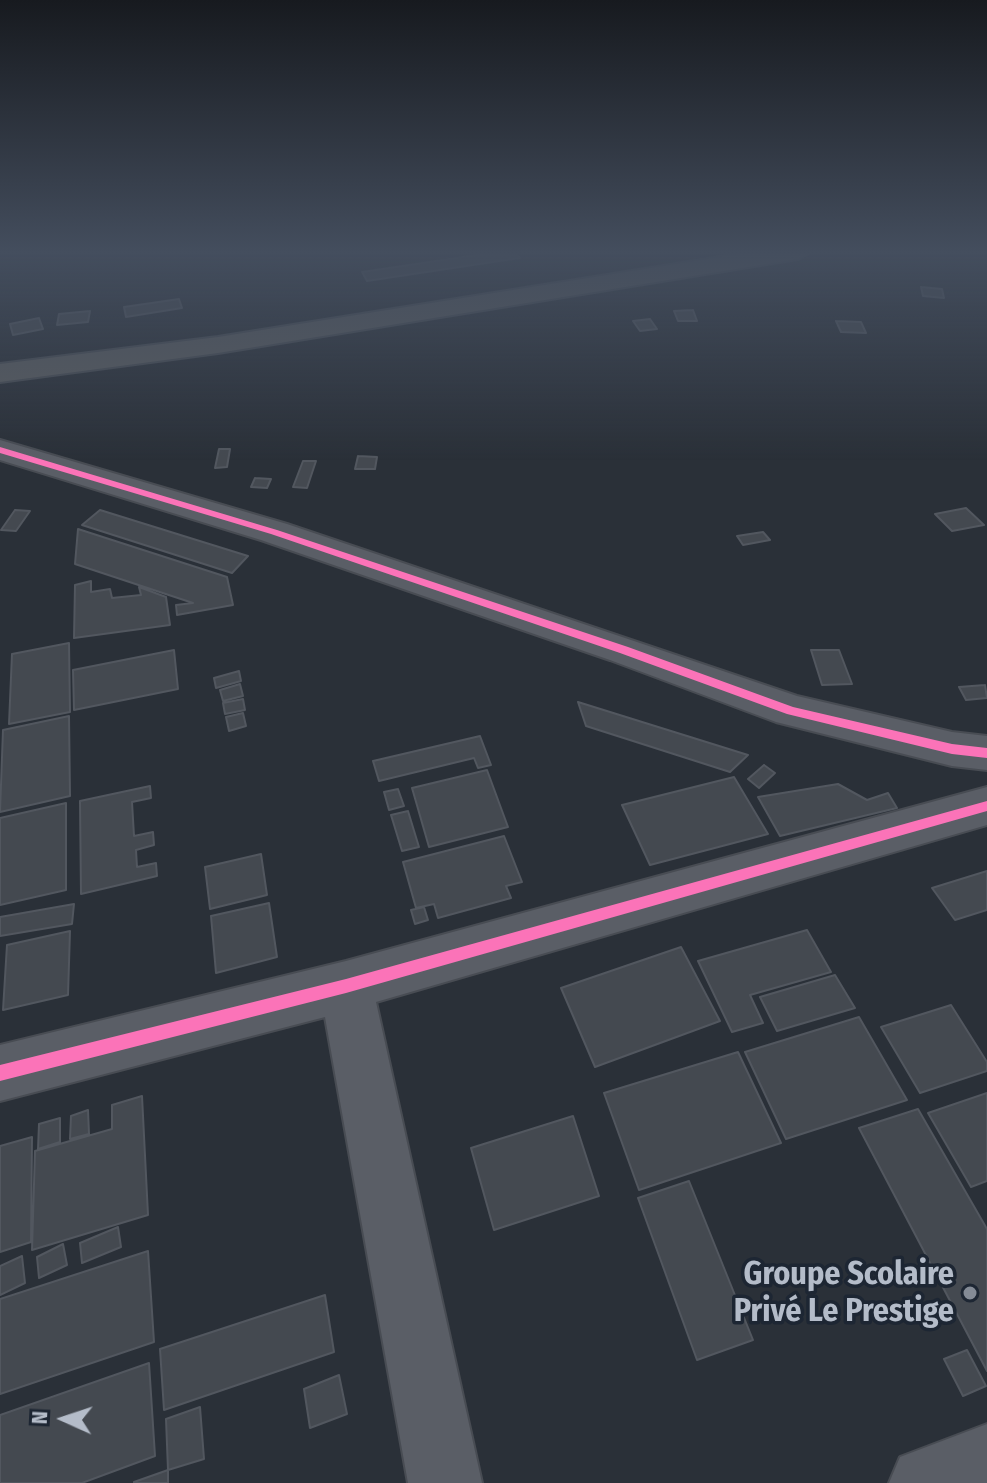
<!DOCTYPE html>
<meta charset="utf-8">
<style>
body{margin:0}
#map{position:relative;width:987px;height:1483px;overflow:hidden;background:#2a3038;font-family:"Fira Sans Condensed",sans-serif}
canvas{display:block}
.north{position:absolute;left:24px;top:1379px;width:80px;height:80px;-webkit-text-stroke:6px #1d2633;paint-order:stroke;rotate:273deg;font-size:22px;font-weight:700;line-height:32px;text-align:center;color:#b4bcc9}
.north::after{content:'';display:block;margin:auto;width:28px;height:36px;background:#b4bcc9;clip-path:polygon(50% 0,100% 100%,50% 72%,0 100%)}
</style>
<div id="map">
<canvas width="987" height="1483"></canvas>
<div class="north">N</div>
</div>
<script>
const ctx = document.querySelector('canvas').getContext('2d');
ctx.lineJoin = 'round';
function paint(path, color) {
  ctx.fillStyle = color;
  ctx.fill(path, 'evenodd');
}
function shape(rows) {
  const path = new Path2D();
  for (const r of rows) {
    path.moveTo(r[0], r[1]);
    for (let i = 2; i < r.length; i += 2) path.lineTo(r[i], r[i + 1]);
  }
  return path;
}
function strokePath(path, color, width, dash) {
  ctx.strokeStyle = color;
  ctx.lineWidth = width;
  ctx.lineCap = dash ? 'butt' : 'round';
  ctx.setLineDash(dash || []);
  ctx.stroke(path);
}
function label(font, color, halo, rows, align = 'center') {
  ctx.font = font + ' "Fira Sans Condensed",sans-serif';
  ctx.lineWidth = 7;
  ctx.setLineDash([]);
  ctx.textBaseline = 'middle';
  ctx.strokeStyle = halo;
  ctx.fillStyle = color;
  for (const [text, x, y, turn = 0] of rows) {
    ctx.save();
    ctx.translate(x, y);
    ctx.rotate((+turn || 0) * Math.PI / 180);
    ctx.textAlign = isNaN(turn) ? turn : align;
    if (halo) ctx.strokeText(text, 0, 0);
    ctx.fillText(text, 0, 0);
    ctx.restore();
  }
}
const building = shape([
 [496,252,515,252,520,258,367,281,362,272,496,252],
 [921,287,942,289,944,298,923,296,921,287],
 [179,299,182,308,126,317,124,307,179,299],
 [693,310,697,321,678,321,674,311,693,310],
 [90,311,88,322,57,325,59,314,90,311],
 [39,318,43,329,13,335,10,324,39,318],
 [650,319,657,329,640,331,633,321,650,319],
 [836,321,861,322,866,333,841,332,836,321],
 [219,449,230,449,227,467,215,468,219,449],
 [358,456,377,457,375,469,355,469,358,456],
 [303,461,316,461,307,488,293,487,303,461],
 [255,478,271,479,267,488,251,487,255,478],
 [966,508,984,525,952,531,935,514,966,508],
 [15,510,30,511,16,531,1,530,15,510],
 [100,510,248,556,232,573,82,525,100,510],
 [78,529,227,577,233,605,177,615,176,605,193,603,75,564,78,529],
 [763,532,770,540,743,545,737,536,763,532],
 [91,581,91,592,110,589,112,598,141,595,139,587,166,597,170,625,74,638,75,585,91,581],
 [69,643,70,712,9,724,12,654,69,643],
 [174,650,178,689,74,710,73,670,174,650],
 [811,650,839,650,852,684,822,685,811,650],
 [239,671,241,681,216,688,214,678,239,671],
 [240,684,243,696,223,701,220,690,240,684],
 [985,685,987,698,966,700,959,687,985,685],
 [243,699,245,710,225,714,223,703,243,699],
 [578,702,748,755,730,772,586,726,578,702],
 [243,713,246,726,229,731,226,717,243,713],
 [69,716,70,796,0,812,3,730,69,716],
 [480,736,491,765,478,768,474,758,379,781,373,761,480,736],
 [764,765,775,773,759,788,748,779,764,765],
 [487,770,508,827,429,847,412,788,487,770],
 [734,777,768,834,650,865,622,805,734,777],
 [838,784,867,800,888,793,897,808,780,836,758,797,838,784],
 [150,786,151,798,132,802,134,836,153,832,154,845,136,850,137,867,156,863,157,876,81,894,80,801,150,786],
 [398,789,404,806,389,810,384,792,398,789],
 [66,803,66,890,0,905,0,818,66,803],
 [408,811,419,847,402,851,391,815,408,811],
 [504,836,522,882,506,886,511,898,438,918,434,904,416,908,403,862,504,836],
 [261,854,267,895,210,909,205,867,261,854],
 [987,871,987,910,955,920,932,888,987,871],
 [269,903,277,957,216,973,211,916,269,903],
 [74,904,72,924,0,936,0,917,74,904],
 [424,907,428,920,415,924,411,910,424,907],
 [807,930,831,972,750,995,763,1023,732,1032,698,961,807,930],
 [70,931,68,995,3,1010,7,945,70,931],
 [681,947,720,1021,595,1067,561,988,681,947],
 [835,975,855,1008,777,1031,760,997,835,975],
 [951,1005,987,1062,987,1071,920,1093,881,1027,951,1005],
 [859,1017,907,1100,786,1139,745,1052,859,1017],
 [738,1052,781,1143,639,1190,604,1093,738,1052],
 [987,1093,987,1181,971,1187,928,1113,987,1093],
 [142,1096,148,1215,32,1250,35,1151,112,1129,112,1105,142,1096],
 [918,1109,987,1229,987,1371,859,1128,918,1109],
 [88,1110,89,1134,70,1139,71,1116,88,1110],
 [573,1116,599,1196,494,1230,471,1148,573,1116],
 [60,1118,60,1142,38,1149,39,1124,60,1118],
 [32,1137,31,1242,0,1252,0,1146,32,1137],
 [689,1181,753,1340,697,1360,638,1198,689,1181],
 [118,1227,121,1247,82,1263,80,1243,118,1227],
 [63,1244,67,1265,39,1278,37,1257,63,1244],
 [148,1251,154,1342,0,1394,0,1299,148,1251],
 [22,1256,25,1283,0,1295,0,1266,22,1256],
 [325,1295,334,1352,164,1410,160,1349,325,1295],
 [967,1350,986,1386,963,1396,944,1359,967,1350],
 [149,1363,155,1456,82,1483,0,1483,0,1415,149,1363],
 [339,1375,347,1414,310,1428,304,1389,339,1375],
 [200,1407,204,1459,168,1470,166,1419,200,1407],
 [168,1470,168,1483,134,1483,134,1482,168,1470]
]);
paint(building, '#444950');
strokePath(building, '#52575f', 2);
const minor = shape([
 [0,440,287,524,797,696,952,732,987,736,987,770,952,766,776,722,610,660,261,540,0,460,0,440],
 [987,787,987,825,376,1002,482,1483,408,1483,325,1017,0,1101,0,1045,346,961,987,787],
 [987,1424,987,1483,889,1483,900,1457,987,1424]
]);
const highway = shape([
 [751,252,810,252,798,259,218,353,0,382,0,364,218,337,751,252]
]);
strokePath(minor, '#484c53', 4);
strokePath(highway, '#474c53', 4);
paint(minor, '#5a5e66');
paint(highway, '#5a5d60');
paint(shape([
 [0,447,277,530,628,647,793,707,952,744,987,748,987,758,952,754,787,714,620,653,271,534,0,453,0,447],
 [987,801,987,811,346,993,0,1081,0,1065,346,979,987,801]
]), '#fb73b8');
const sky = ctx.createLinearGradient(0, 0, 0, 460);
sky.addColorStop(0, '#171a1f');
sky.addColorStop(0.55, '#444e5e');
sky.addColorStop(1, '#444e5e00');
ctx.fillStyle = sky;
ctx.fillRect(0, 0, 987, 460);
for (const [x, y, r, color] of [
 [970,1293,8,"#848b96"]
]) {
  const dot = new Path2D();
  dot.arc(x, y, r, 0, 2 * Math.PI);
  ctx.fillStyle = color;
  ctx.fill(dot);
  strokePath(dot, '#1d2633', 3);
}
label('bold 32px', '#b4bcc9', '#1d2633', [
 ["Groupe Scolaire",954,1275],
 ["Privé Le Prestige",954,1312]
], 'right');
</script>
